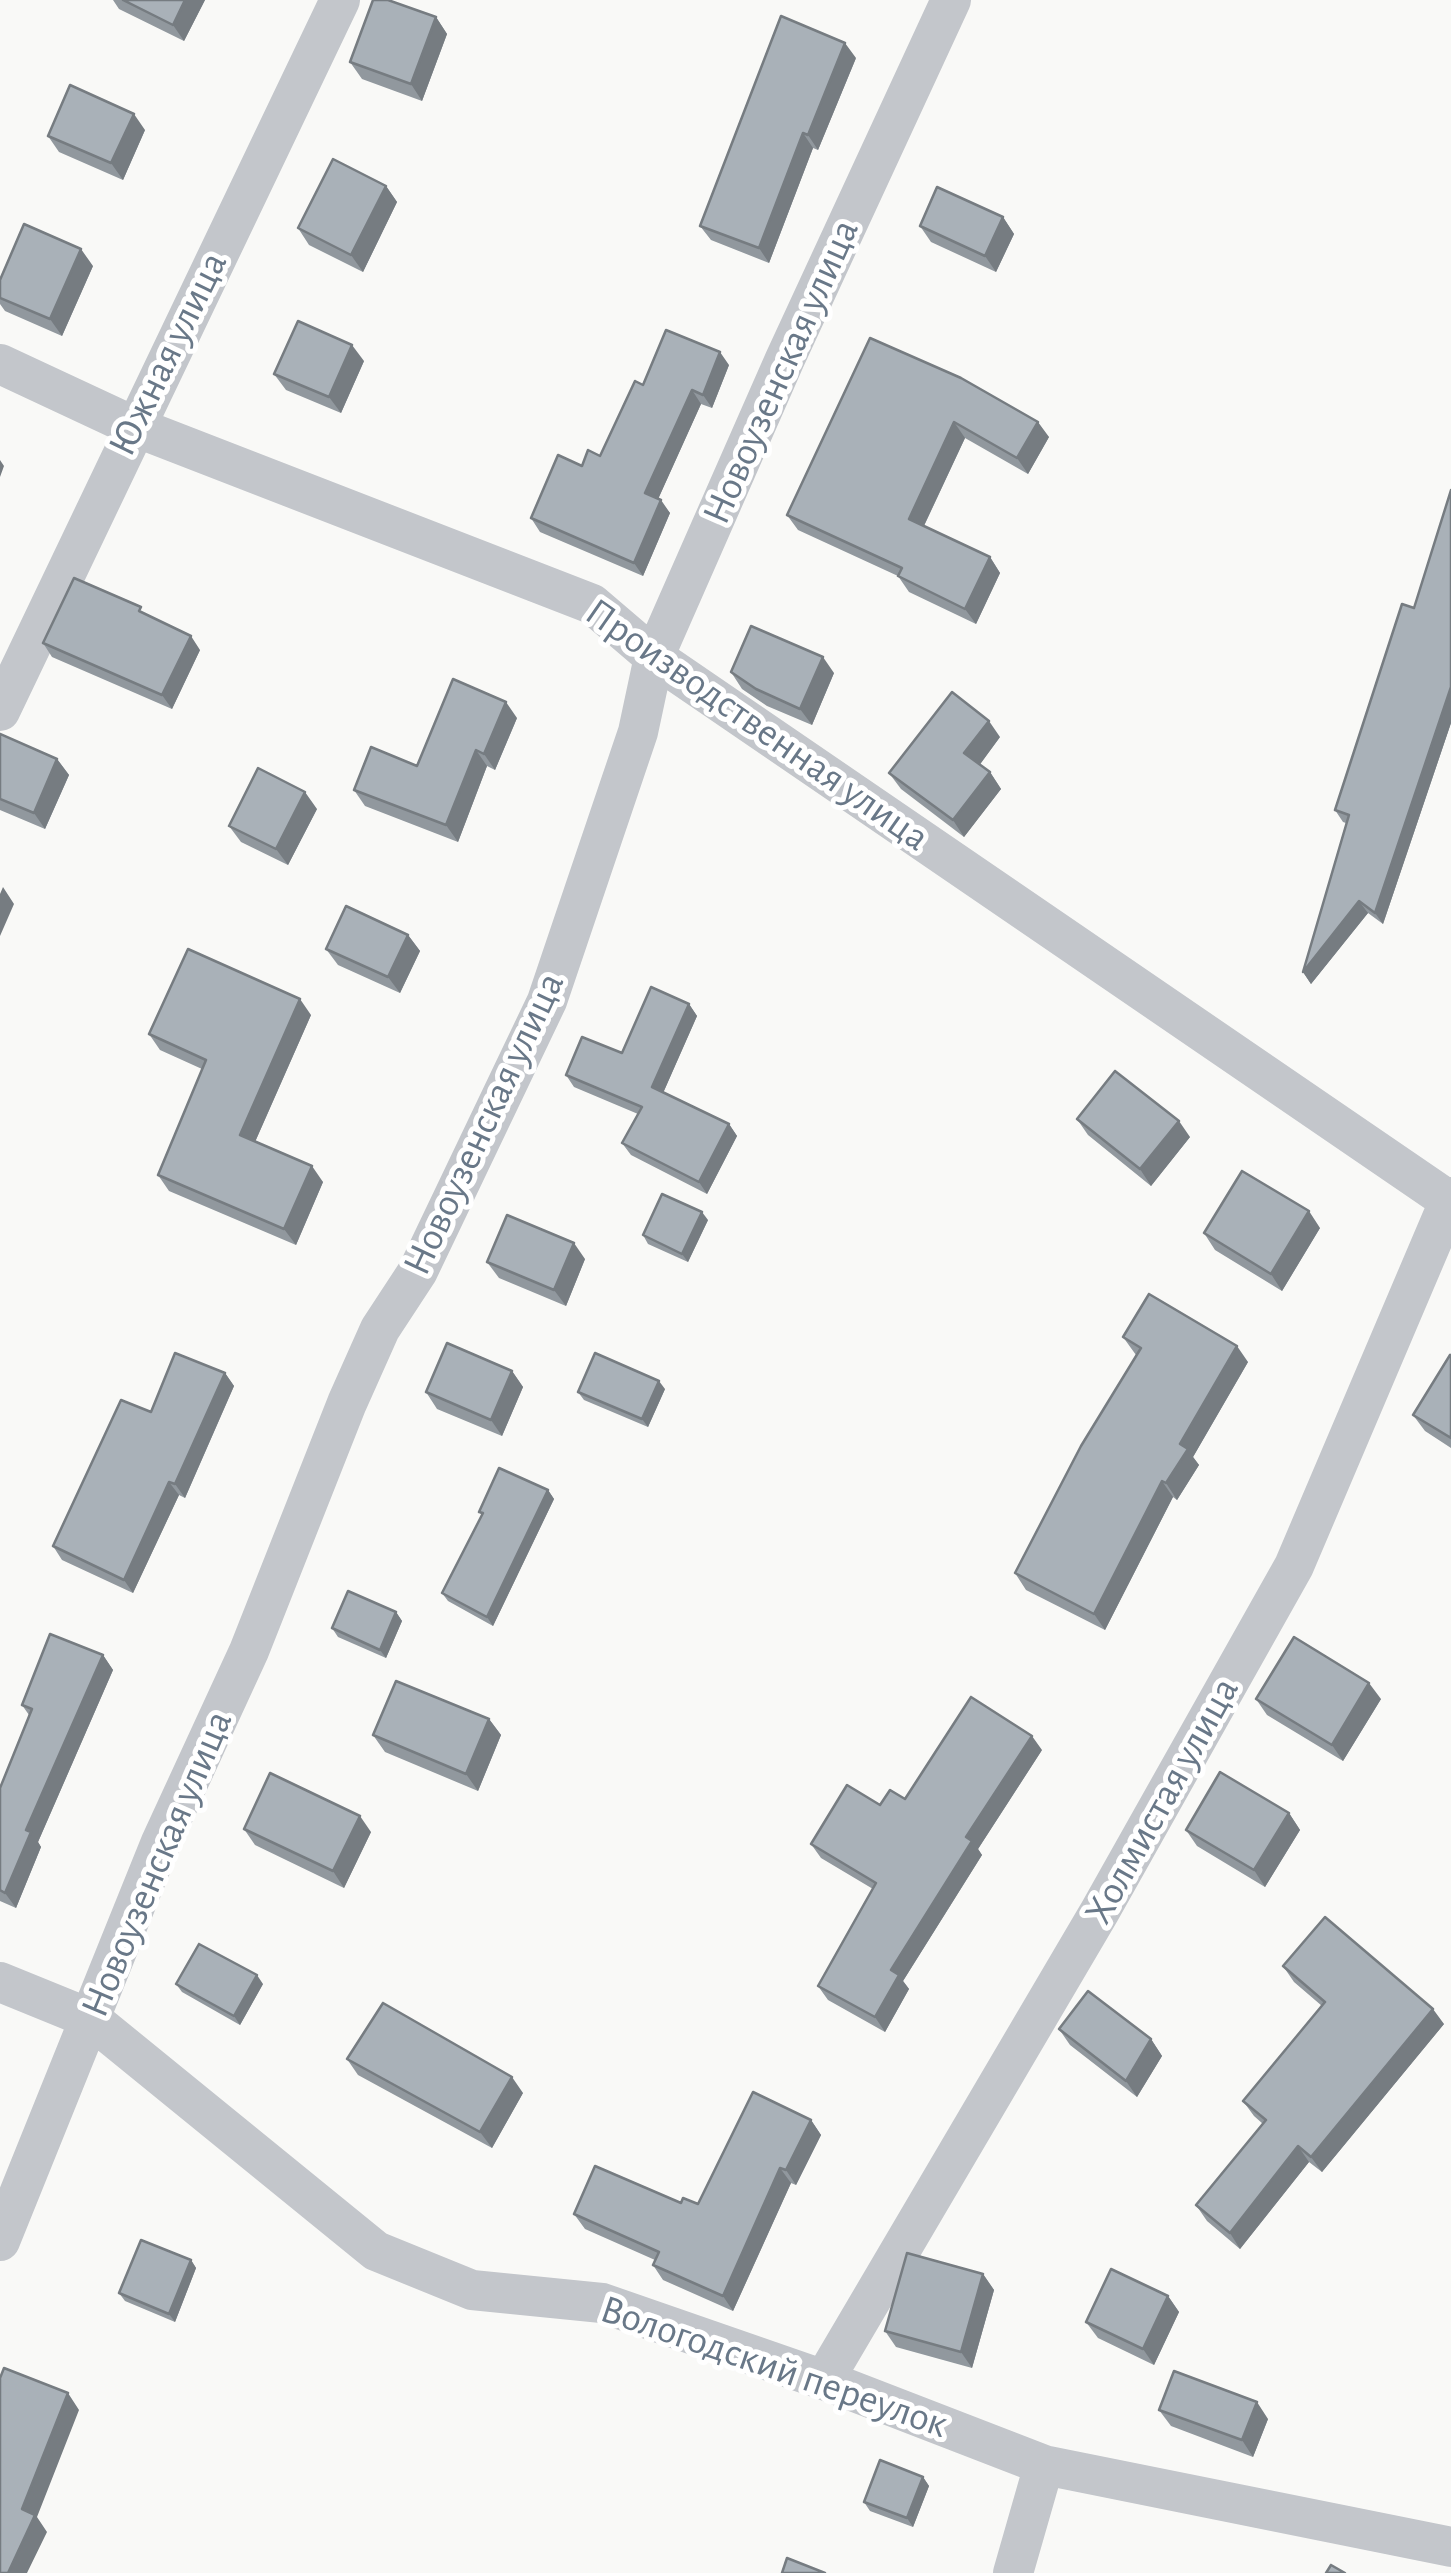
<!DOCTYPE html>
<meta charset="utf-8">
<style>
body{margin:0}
canvas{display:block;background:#f9f9f7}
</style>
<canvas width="1451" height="2573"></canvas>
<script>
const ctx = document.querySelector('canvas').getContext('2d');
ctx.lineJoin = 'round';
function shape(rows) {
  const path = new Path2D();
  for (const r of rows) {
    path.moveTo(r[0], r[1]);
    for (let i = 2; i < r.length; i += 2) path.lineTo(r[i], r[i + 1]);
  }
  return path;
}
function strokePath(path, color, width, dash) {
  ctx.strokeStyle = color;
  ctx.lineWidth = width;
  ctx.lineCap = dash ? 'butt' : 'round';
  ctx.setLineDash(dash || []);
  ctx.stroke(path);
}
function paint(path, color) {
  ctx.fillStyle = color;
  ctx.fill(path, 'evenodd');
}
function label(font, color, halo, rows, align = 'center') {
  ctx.font = font + ' "Alegreya Sans",sans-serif';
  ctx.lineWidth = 10;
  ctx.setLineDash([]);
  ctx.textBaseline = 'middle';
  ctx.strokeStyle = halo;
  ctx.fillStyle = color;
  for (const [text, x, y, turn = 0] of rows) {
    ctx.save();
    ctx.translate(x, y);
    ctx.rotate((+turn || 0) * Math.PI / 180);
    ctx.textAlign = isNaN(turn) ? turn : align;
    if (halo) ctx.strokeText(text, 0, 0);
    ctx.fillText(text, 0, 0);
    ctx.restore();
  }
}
strokePath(shape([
 [0,364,133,426,592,604,654,657,1451,1202],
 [0,711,340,0],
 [0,1982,91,2019,376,2251,472,2290,602,2303,824,2380,1044,2465,1451,2547],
 [0,2241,161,1842,249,1651,347,1403,380,1329,418,1271,547,1001,638,732,654,657,785,359,951,0],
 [824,2380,1100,1911,1294,1566,1451,1197],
 [1013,2573,1044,2465]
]), '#c3c6cb', 40);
paint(shape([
 [113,0,205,0,184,41,119,9],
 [436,17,447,34,422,101,362,79,350,62],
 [856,58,818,150,813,148,769,263,711,240,700,226],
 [145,130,123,180,59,152,48,136],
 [386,186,397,202,363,272,309,245,298,228],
 [1003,217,1014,234,996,272,931,242,920,226],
 [93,266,62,336,5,311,0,304,0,280],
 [870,338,1049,437,1028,474,965,438,924,526,990,557,1000,573,976,624,909,592,898,576,798,530,787,515],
 [364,361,341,413,286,390,274,374],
 [729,365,712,408,701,404,658,499,670,513,643,576,540,532,531,518,582,466,600,456,643,385],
 [1451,490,1451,723,1383,924,1368,913,1311,984,1303,972,1346,823,1343,822,1335,810,1414,608],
 [43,643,200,650,172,709,52,657],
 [731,672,834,673,812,725,767,706,742,689],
 [517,718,495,770,487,766,458,842,365,806,354,790,417,766],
 [0,734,57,759,69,775,45,829,0,810],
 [1000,737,979,765,990,772,1001,789,964,837,901,789,889,773],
 [317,809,288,865,241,842,229,826],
 [408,935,420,951,400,993,338,965,326,949],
 [689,1004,697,1016,663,1093,729,1124,737,1136,707,1194,631,1155,622,1143,638,1114,574,1087,566,1075,622,1053],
 [311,1015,255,1142,323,1182,296,1245,169,1191,158,1175,202,1069,160,1050,149,1034],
 [1077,1119,1190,1137,1151,1186,1088,1135],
 [708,1220,688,1262,648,1244,643,1235],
 [1320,1228,1282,1291,1215,1250,1204,1233],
 [585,1259,566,1306,499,1278,487,1262],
 [1123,1337,1248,1362,1193,1457,1199,1465,1177,1500,1173,1497,1105,1630,1026,1590,1015,1573,1136,1355],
 [1451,1355,1451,1448,1425,1431,1413,1415],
 [512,1371,523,1387,502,1436,437,1409,426,1392],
 [225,1373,234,1386,185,1498,179,1495,133,1593,62,1560,53,1546,151,1412],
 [665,1389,648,1427,584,1400,578,1392],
 [548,1490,554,1499,493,1626,448,1601,442,1593,482,1515,479,1512],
 [396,1612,402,1621,386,1658,338,1637,332,1628],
 [103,1655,113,1670,38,1842,41,1847,16,1908,0,1901,0,1788,29,1715,22,1705],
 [1256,1699,1381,1699,1343,1761,1267,1715],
 [489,1719,501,1735,478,1791,385,1752,373,1735],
 [1042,1750,978,1849,982,1855,903,1981,909,1989,885,2032,828,2000,818,1986,873,1889,821,1858,811,1844,880,1805,905,1799],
 [1289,1813,1300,1830,1265,1887,1197,1846,1186,1830],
 [244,1829,371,1832,344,1888,255,1845],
 [1283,1966,1444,2024,1322,2172,1309,2162,1240,2249,1207,2221,1196,2205,1263,2124,1254,2116,1243,2101,1322,2006,1294,1982],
 [176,1984,263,1984,240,2025,182,1992],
 [1059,2029,1151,2039,1162,2056,1137,2097,1070,2045],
 [347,2059,523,2093,492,2148,358,2075],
 [811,2120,821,2135,796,2185,791,2183,733,2311,663,2280,653,2265,655,2260,585,2229,574,2214,698,2204],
 [191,2260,196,2268,175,2322,125,2301,119,2293],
 [983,2274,994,2290,972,2368,896,2347,885,2331],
 [1168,2296,1179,2312,1154,2365,1098,2338,1086,2322],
 [1159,2410,1268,2419,1253,2457,1171,2426],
 [923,2477,929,2486,913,2527,870,2511,864,2502]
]), '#91989e');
paint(shape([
 [185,0,205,0,184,41,173,25],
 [436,17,447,34,422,101,411,84],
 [845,43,856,58,818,150,808,135],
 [134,114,145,130,123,180,111,163],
 [803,133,813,148,769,263,759,248],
 [386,186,397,202,363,272,351,255],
 [1003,217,1014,234,996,272,985,256],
 [81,249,93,266,62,336,50,319],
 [352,345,364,361,341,413,329,397],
 [720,352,729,365,712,408,703,395],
 [692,390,701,404,655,506,645,493],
 [954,422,965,438,920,534,909,519],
 [1038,422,1049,437,1028,474,1017,458],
 [0,460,4,466,0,477],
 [661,500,670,513,643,576,634,563],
 [990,557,1000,573,976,624,965,609],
 [191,636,200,650,172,709,162,695],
 [823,657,834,673,812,725,800,709],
 [1451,687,1451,723,1383,924,1375,913],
 [506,702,517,718,495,770,484,754],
 [989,721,1000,737,976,770,964,753],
 [476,750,487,766,458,842,446,825],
 [57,759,69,775,45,829,34,813],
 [990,772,1001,789,964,837,953,820],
 [305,792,317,809,288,865,276,849],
 [3,887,14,904,0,936,0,894],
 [1359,901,1368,913,1311,984,1303,972],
 [408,935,420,951,400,993,388,977],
 [300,999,311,1015,251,1151,240,1135],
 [689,1004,697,1016,660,1100,652,1087],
 [1179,1121,1190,1137,1151,1186,1140,1169],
 [729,1124,737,1136,707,1194,699,1182],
 [312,1166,323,1182,296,1245,284,1229],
 [1309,1211,1320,1228,1282,1291,1271,1274],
 [702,1212,708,1220,688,1262,682,1254],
 [574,1243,585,1259,566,1306,554,1290],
 [1237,1346,1248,1362,1193,1457,1199,1465,1177,1500,1166,1483,1180,1444],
 [512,1371,523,1387,502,1436,491,1420],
 [225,1373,234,1386,185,1498,175,1484],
 [659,1381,665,1389,648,1427,642,1419],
 [1162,1481,1173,1497,1105,1630,1094,1614],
 [169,1482,179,1495,133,1593,124,1580],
 [548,1490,554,1499,493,1626,487,1617],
 [396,1612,402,1621,386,1658,380,1650],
 [103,1655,113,1670,38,1842,41,1847,16,1908,5,1893,26,1830],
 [1369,1683,1381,1699,1343,1761,1332,1745],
 [489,1719,501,1735,478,1791,466,1774],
 [1032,1736,1042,1750,978,1849,982,1855,903,1981,909,1989,885,2032,875,2017,891,1970,966,1837],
 [1289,1813,1300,1830,1265,1887,1254,1870],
 [360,1816,371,1832,344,1888,333,1871],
 [257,1975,263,1984,240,2025,234,2016],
 [1433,2009,1444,2024,1322,2172,1311,2157],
 [1151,2039,1162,2056,1137,2097,1126,2081],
 [512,2077,523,2093,492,2148,480,2132],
 [811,2120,821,2135,796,2185,786,2170],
 [1298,2146,1309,2162,1240,2249,1230,2233],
 [780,2168,791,2183,733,2311,723,2296],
 [191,2260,196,2268,175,2322,169,2314],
 [983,2274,994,2290,972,2368,961,2352],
 [1168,2296,1179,2312,1154,2365,1143,2349],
 [68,2393,79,2410,37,2517,47,2532,27,2573,8,2573,22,2509],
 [1257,2402,1268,2419,1253,2457,1242,2440],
 [923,2477,929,2486,913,2527,907,2518]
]), '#767c81');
const building = shape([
 [123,0,185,0,173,25,123,0],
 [373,0,388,0,436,17,411,84,350,62,373,0],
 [781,16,845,43,808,135,803,133,759,248,700,226,781,16],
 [70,85,134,114,111,163,48,136,70,85],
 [333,159,386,186,351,255,298,228,333,159],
 [937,187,1003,217,985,256,920,226,937,187],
 [24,224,81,249,50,319,0,298,0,280,24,224],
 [298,321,352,345,329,397,274,374,298,321],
 [666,330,720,352,703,395,692,390,645,493,661,500,634,563,531,518,558,455,582,466,588,450,600,456,635,381,643,385,666,330],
 [870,338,961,378,1038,422,1017,458,954,422,909,519,990,557,965,609,898,576,902,568,787,515,870,338],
 [1451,490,1451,687,1375,913,1359,901,1303,972,1349,815,1335,810,1402,604,1414,608,1451,490],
 [74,578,141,607,139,611,191,636,162,695,43,643,74,578],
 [751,626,823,657,800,709,756,689,731,672,751,626],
 [453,679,506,702,484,754,476,750,446,825,354,790,371,747,417,766,453,679],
 [952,692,989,721,964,753,990,772,953,820,889,773,952,692],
 [0,734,57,759,34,813,0,799,0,734],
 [258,768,305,792,276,849,229,826,258,768],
 [346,906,408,935,388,977,326,949,346,906],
 [188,949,300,999,240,1135,312,1166,284,1229,158,1175,206,1060,149,1034,188,949],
 [651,987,689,1004,652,1087,729,1124,699,1182,622,1143,642,1107,566,1075,582,1037,622,1053,651,987],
 [1115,1071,1179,1121,1140,1169,1077,1119,1115,1071],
 [1242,1171,1309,1211,1271,1274,1204,1233,1242,1171],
 [662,1194,702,1212,682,1254,643,1235,662,1194],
 [507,1215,574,1243,554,1290,487,1262,507,1215],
 [1149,1294,1237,1346,1180,1444,1188,1449,1166,1483,1162,1481,1094,1614,1015,1573,1081,1446,1141,1348,1123,1337,1149,1294],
 [447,1343,512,1371,491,1420,426,1392,447,1343],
 [175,1353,225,1373,175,1484,169,1482,124,1580,53,1546,121,1400,151,1412,175,1353],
 [595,1353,659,1381,642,1419,578,1392,595,1353],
 [1450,1355,1451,1355,1451,1438,1413,1415,1450,1355],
 [499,1468,548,1490,487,1617,442,1593,483,1513,479,1512,499,1468],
 [348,1591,396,1612,380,1650,332,1628,348,1591],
 [50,1634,103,1655,26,1830,31,1832,5,1893,0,1890,0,1788,32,1709,22,1705,50,1634],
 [1294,1637,1369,1683,1332,1745,1256,1699,1294,1637],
 [396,1681,489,1719,466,1774,373,1735,396,1681],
 [971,1697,1032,1736,966,1837,972,1841,891,1970,899,1975,875,2017,818,1986,876,1883,811,1844,847,1785,880,1805,890,1790,905,1799,971,1697],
 [1220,1772,1289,1813,1254,1870,1186,1830,1220,1772],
 [270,1773,360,1816,333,1871,244,1829,270,1773],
 [1325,1917,1433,2009,1311,2157,1298,2146,1230,2233,1196,2205,1266,2120,1243,2101,1325,2002,1283,1966,1325,1917],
 [199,1944,257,1975,234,2016,176,1984,199,1944],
 [1088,1991,1151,2039,1126,2081,1059,2029,1088,1991],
 [383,2003,512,2077,480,2132,347,2059,383,2003],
 [753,2092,811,2120,786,2170,780,2168,723,2296,653,2265,659,2252,574,2214,595,2166,681,2203,683,2198,698,2204,753,2092],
 [141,2240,191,2260,169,2314,119,2293,141,2240],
 [907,2253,983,2274,961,2352,885,2331,907,2253],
 [1111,2269,1168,2296,1143,2349,1086,2322,1111,2269],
 [4,2368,68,2393,22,2509,35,2515,8,2573,0,2573,0,2378,4,2368],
 [1174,2371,1257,2402,1242,2440,1159,2410,1174,2371],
 [880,2460,923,2477,907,2518,864,2502,880,2460],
 [787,2558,825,2573,782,2573,787,2558],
 [1331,2565,1345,2573,1326,2573,1331,2565]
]);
paint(building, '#a9b1b8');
strokePath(building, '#767c81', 2.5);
label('40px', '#697888', '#fff', [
 ["Южная улица",168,354,-64],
 ["Новоузенская улица",781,372,-66],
 ["Производственная улица",757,725,35],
 ["Новоузенская улица",484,1124,-65],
 ["Холмистая улица",1162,1801,-61],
 ["Новоузенская улица",157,1864,-67],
 ["Вологодский переулок",774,2367,19]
]);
</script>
